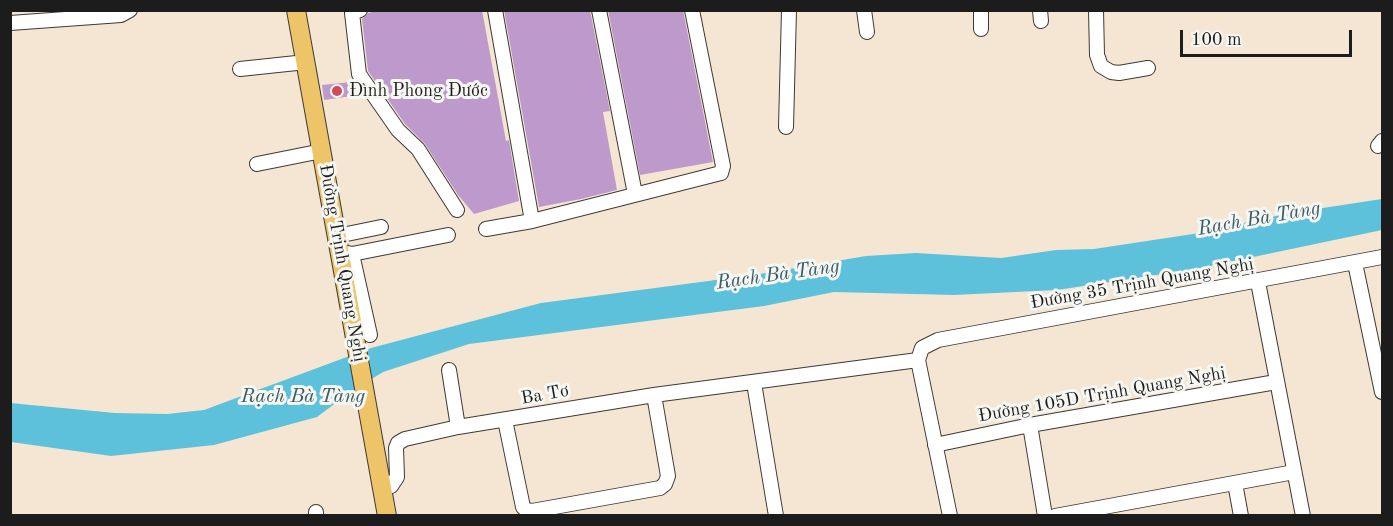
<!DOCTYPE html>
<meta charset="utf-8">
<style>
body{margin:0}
#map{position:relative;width:1393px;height:526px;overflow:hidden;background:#f4e6d2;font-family:"Old Standard TT",serif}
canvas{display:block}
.frame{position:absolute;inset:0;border:12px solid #1c1c1c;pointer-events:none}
.scale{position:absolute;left:1180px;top:30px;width:172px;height:27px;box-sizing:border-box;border:3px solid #1c1c1c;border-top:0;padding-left:8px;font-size:18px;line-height:21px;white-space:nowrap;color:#1c1c1c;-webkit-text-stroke:4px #f6f6f2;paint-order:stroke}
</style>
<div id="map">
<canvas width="1393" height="526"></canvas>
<div class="frame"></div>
<div class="scale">100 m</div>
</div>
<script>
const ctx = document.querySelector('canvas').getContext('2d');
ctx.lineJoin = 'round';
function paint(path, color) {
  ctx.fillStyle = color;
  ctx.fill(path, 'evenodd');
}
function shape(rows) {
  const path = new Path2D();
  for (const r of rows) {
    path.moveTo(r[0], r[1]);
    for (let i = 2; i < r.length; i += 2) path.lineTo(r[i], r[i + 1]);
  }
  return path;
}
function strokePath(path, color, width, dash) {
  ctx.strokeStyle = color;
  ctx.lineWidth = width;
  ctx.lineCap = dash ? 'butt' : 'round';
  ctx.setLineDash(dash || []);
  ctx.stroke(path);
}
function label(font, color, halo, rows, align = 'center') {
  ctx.font = font + ' "Old Standard TT",serif';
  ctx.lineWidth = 6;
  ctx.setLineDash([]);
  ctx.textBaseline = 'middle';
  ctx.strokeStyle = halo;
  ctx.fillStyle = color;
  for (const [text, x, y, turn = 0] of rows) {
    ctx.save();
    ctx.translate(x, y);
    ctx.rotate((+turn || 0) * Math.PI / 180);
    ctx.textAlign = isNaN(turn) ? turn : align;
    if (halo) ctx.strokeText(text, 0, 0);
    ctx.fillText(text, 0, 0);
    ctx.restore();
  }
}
paint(shape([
 [1382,199,1382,230,1196,269,1057,290,954,295,834,292,764,306,469,344,383,372,349,393,317,417,214,445,111,456,11,442,10,403,115,413,167,414,204,410,371,348,541,303,754,275,866,256,916,253,1001,258,1056,250,1094,249,1193,234,1290,213]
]), '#5dc1db');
paint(shape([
 [380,10,482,10,506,141,509,140,519,201,474,214,458,195,425,144,405,124,368,71,362,19,368,13],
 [504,10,590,10,610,111,603,112,617,190,581,199,539,207],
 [608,10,683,10,713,162,640,175],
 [351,82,352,96,324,100,322,85]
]), '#be9acc');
const minor = shape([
 [360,10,352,13,359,74,398,130,418,149,457,210],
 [495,10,532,221],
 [599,10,635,194],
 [864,10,867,32],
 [981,10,981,29],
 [1040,10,1041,21],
 [1096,10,1097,55,1101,66,1111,72,1119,73,1148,68],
 [10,23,121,15,130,10],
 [240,69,306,62],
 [786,127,789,10],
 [1378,146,1382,141],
 [257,164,322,151],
 [486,229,532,221,721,173,723,166,692,10],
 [337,236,381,227],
 [340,252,352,254,448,235],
 [352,254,370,335],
 [1355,263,1382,392],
 [1258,282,1303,516],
 [918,360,922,348,938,340,1382,257],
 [918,360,950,516],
 [449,370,458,427],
 [754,383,776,516],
 [505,420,523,507,526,510,532,511,660,488,665,484,668,476,654,395],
 [1030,425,1045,516],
 [935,445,1030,425,1276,382],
 [1235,483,1241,516],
 [382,489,391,486,397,477,396,448,398,443,405,439,458,427,654,395,918,360],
 [316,512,316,516],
 [1055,516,1294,472]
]);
const major = shape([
 [296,10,387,516]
]);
strokePath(minor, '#3c3a37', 16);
strokePath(major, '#3c3a37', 20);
strokePath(minor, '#fff', 14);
strokePath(major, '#eec469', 18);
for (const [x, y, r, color] of [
 [337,91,6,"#d1495b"]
]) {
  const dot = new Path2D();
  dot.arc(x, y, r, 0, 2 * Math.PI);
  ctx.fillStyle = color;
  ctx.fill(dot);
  strokePath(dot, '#f6f6f2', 2);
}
label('18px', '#1c1c1c', '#f6f6f2', [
 ["Đình Phong Đước",349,91]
], 'left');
label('18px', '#1c1c1c', '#f6f6f2', [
 ["Đường Trịnh Quang Nghị",342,263,80],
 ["Đường 35 Trịnh Quang Nghị",1142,284,-10],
 ["Ba Tơ",545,395,-10],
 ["Đường 105D Trịnh Quang Nghị",1102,395,-10]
]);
label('italic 20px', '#365e68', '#f6f6f2', [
 ["Rạch Bà Tàng",1259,219,-10],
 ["Rạch Bà Tàng",778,275,-8],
 ["Rạch Bà Tàng",303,397]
]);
</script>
